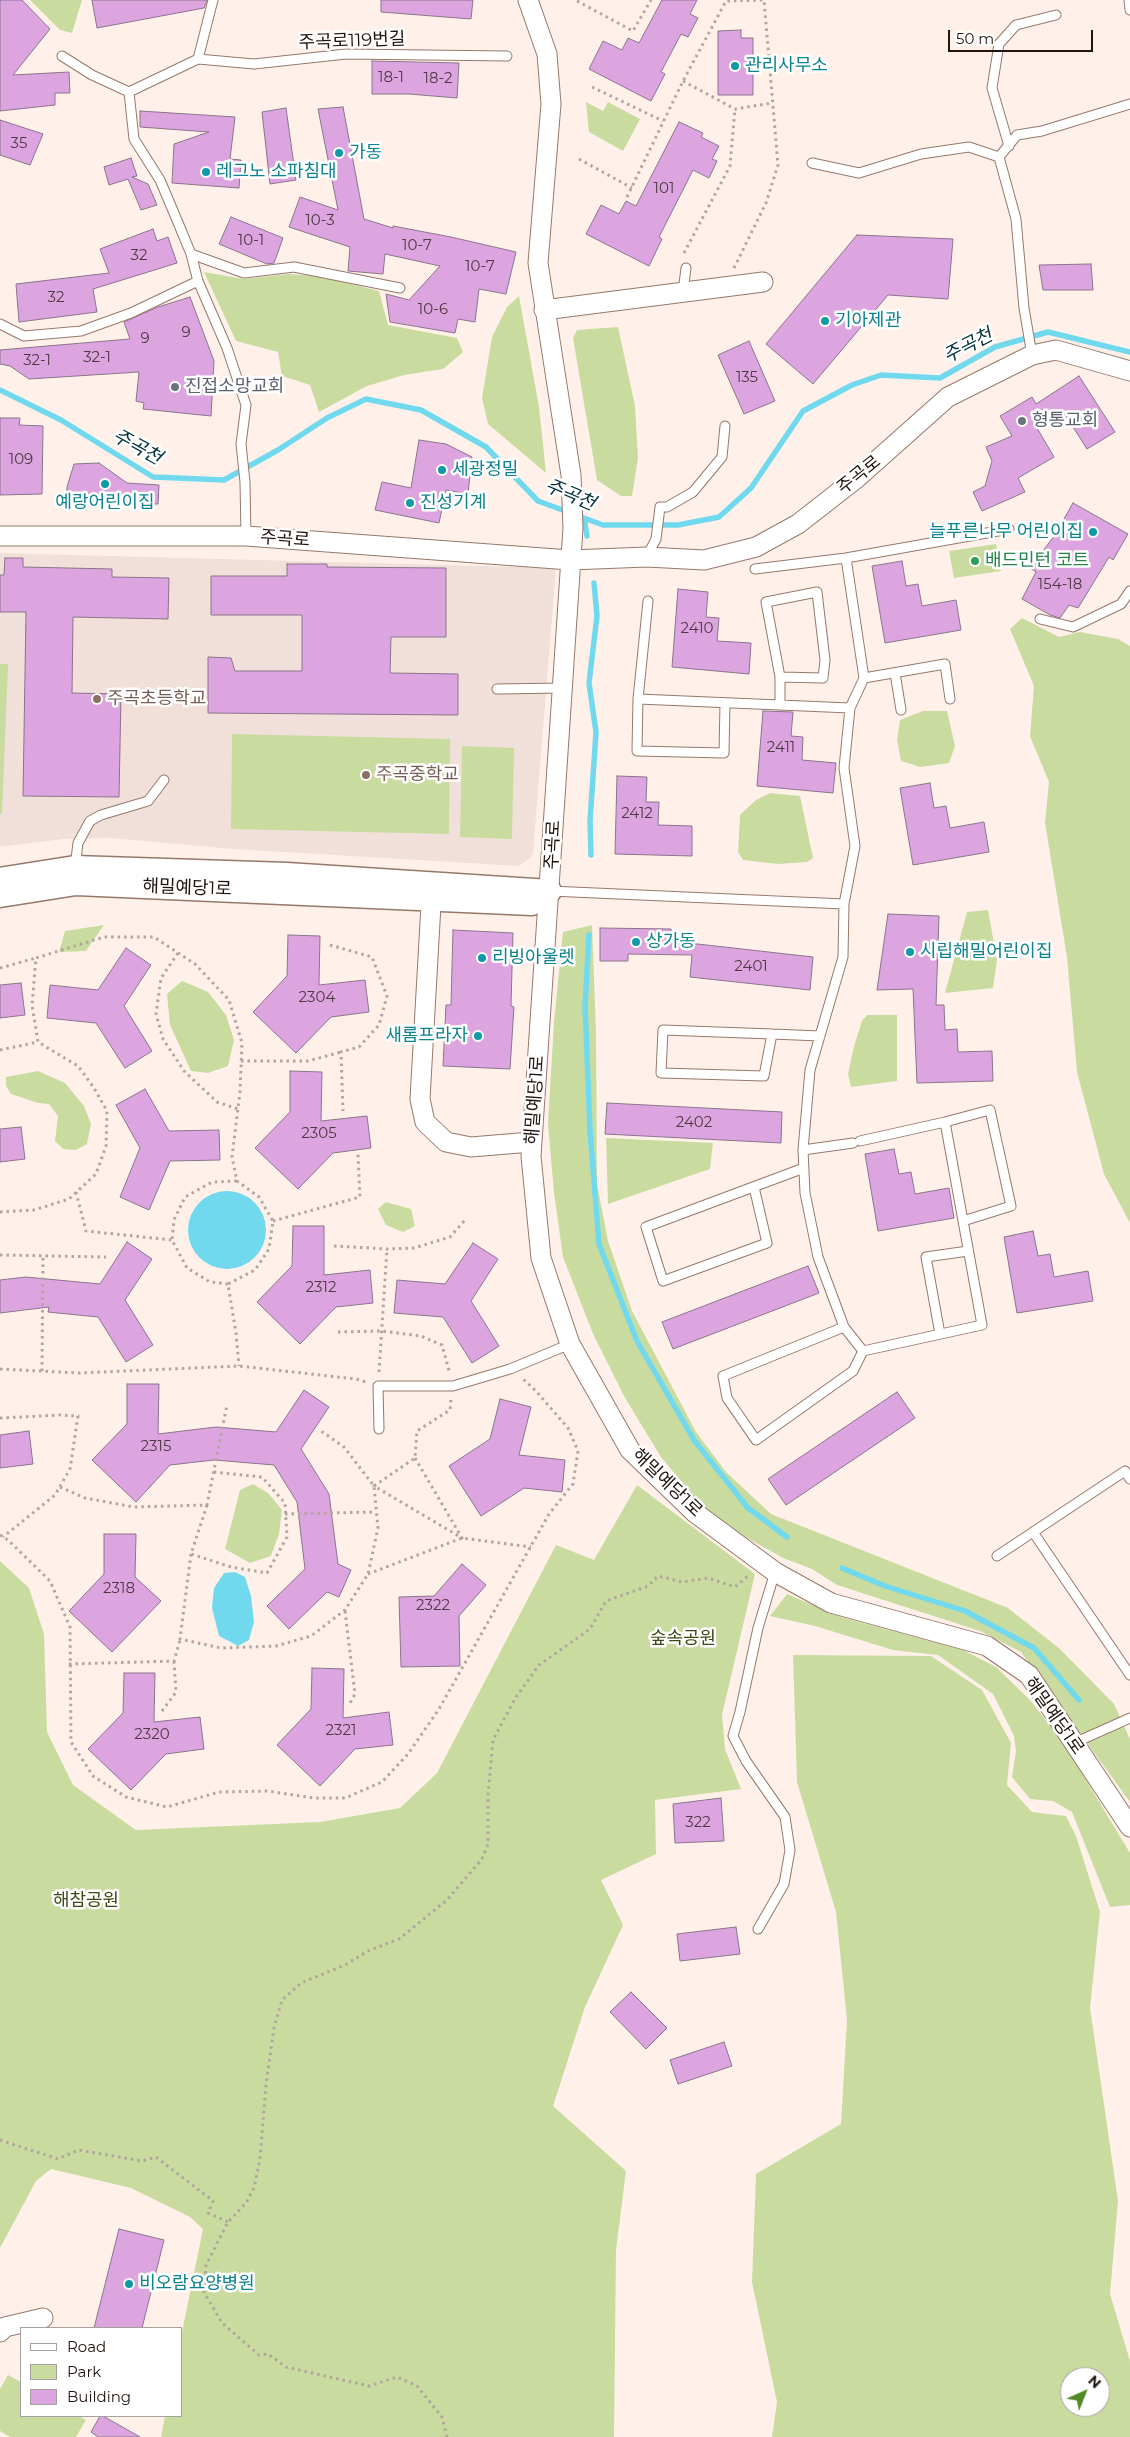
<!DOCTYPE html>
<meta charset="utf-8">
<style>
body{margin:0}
#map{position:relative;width:1130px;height:2437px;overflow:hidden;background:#fff1ea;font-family:Montserrat,sans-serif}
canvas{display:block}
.legend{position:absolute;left:20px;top:2327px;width:162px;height:90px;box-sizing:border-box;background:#fff;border:1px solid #a5a19f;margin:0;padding:6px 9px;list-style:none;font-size:15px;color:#1f140e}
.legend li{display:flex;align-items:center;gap:10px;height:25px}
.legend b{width:25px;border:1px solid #a5a19f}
.north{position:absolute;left:1060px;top:2367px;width:50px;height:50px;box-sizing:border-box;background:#fff;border:1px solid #a5a19f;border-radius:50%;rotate:44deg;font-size:14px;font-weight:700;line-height:20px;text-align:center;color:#1f140e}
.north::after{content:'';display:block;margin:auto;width:18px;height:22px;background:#538923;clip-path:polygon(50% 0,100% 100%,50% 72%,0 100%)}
.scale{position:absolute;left:948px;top:30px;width:145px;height:22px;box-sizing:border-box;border:2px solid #1f140e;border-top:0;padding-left:6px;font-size:15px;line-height:18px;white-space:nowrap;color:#1f140e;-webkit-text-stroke:4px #fff;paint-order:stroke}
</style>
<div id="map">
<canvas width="1130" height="2437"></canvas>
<ul class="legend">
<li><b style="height:6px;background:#fff"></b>Road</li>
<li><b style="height:14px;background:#cadb9f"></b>Park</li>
<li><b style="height:14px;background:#dda5e0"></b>Building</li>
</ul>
<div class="north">N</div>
<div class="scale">50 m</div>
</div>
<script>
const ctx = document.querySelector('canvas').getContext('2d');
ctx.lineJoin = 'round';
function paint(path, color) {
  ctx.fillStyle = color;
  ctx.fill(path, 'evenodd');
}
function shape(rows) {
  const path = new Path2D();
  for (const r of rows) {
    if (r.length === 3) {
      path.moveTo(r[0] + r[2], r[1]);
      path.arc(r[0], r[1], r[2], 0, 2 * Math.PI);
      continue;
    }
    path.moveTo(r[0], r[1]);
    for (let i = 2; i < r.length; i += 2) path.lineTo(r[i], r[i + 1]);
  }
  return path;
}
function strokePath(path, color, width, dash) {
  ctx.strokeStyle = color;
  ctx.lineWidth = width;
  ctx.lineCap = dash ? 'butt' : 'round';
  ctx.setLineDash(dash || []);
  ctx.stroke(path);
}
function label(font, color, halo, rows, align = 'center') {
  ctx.font = font + ' Montserrat,"Noto Sans KR",sans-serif';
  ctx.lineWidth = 5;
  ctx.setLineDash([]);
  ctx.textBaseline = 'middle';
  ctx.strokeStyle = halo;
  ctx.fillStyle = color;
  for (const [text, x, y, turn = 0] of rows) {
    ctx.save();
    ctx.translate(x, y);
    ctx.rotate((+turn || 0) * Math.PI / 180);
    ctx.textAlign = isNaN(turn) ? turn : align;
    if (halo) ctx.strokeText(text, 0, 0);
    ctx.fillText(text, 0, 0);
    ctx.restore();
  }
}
paint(shape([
 [0,553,556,568,533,854,528,860,518,866,233,849,110,838,63,839,0,847]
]), '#f0e0d9');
paint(shape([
 [30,0,82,0,72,33,60,30],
 [586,102,603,111,608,102,640,119,623,151,589,132],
 [204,272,244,279,289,274,320,276,379,291,388,325,457,338,463,352,443,369,404,375,367,386,319,412,310,385,282,376,278,352,236,341],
 [519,296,539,407,546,473,488,424,482,398,492,337,507,307],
 [618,327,635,406,638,458,632,496,621,496,597,480,573,338,577,330],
 [996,544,1001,571,954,578,949,551],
 [1022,618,1059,637,1080,632,1118,639,1130,646,1130,1223,1104,1174,1077,1072,1067,957,1045,823,1049,782,1030,736,1034,686,1010,629],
 [0,664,8,664,2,814,0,814],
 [923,711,947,711,955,746,949,763,920,767,901,761,897,740,900,720],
 [232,734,450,739,449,834,231,829],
 [462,746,514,748,512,839,460,837],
 [770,793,800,796,813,858,807,862,778,864,743,860,738,852,740,815,756,800],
 [988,910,997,960,993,988,945,993,967,912],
 [104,925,86,951,59,952,65,931],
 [592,925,596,1034,597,1184,608,1241,632,1311,696,1432,726,1472,771,1514,1008,1608,1060,1649,1114,1704,1130,1739,1130,1802,1021,1652,980,1631,837,1585,812,1569,783,1558,742,1535,699,1503,661,1457,625,1398,593,1334,563,1257,554,1193,548,1123,554,1022,563,932],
 [182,981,208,992,226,1015,234,1040,228,1066,208,1073,191,1071,170,1025,167,994],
 [867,1015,897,1015,897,1081,851,1087,848,1074,854,1046,862,1021],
 [38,1071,65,1083,84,1106,91,1124,87,1144,76,1150,63,1149,55,1141,58,1116,49,1104,38,1103,11,1094,6,1086,6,1077],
 [606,1138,713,1143,710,1169,608,1204],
 [386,1202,411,1209,415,1226,403,1232,386,1225,378,1209],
 [253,1484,268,1493,282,1510,279,1534,271,1556,250,1563,225,1549,240,1490],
 [637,1485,755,1574,722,1715,725,1749,741,1789,655,1800,656,1854,601,1880,623,1925,585,2007,553,2106,626,2171,616,2250,614,2437,161,2437,165,2416,181,2416,181,2337,203,2229,190,2217,131,2188,51,2169,36,2181,0,2248,0,1561,29,1588,44,1634,47,1732,73,1785,136,1830,320,1822,400,1808,437,1773,556,1545,594,1560],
 [787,1594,841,1617,963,1650,996,1667,1030,1700,1063,1742,1130,1853,1130,1905,1110,1907,1072,1812,1053,1801,1030,1799,1012,1777,1016,1751,1014,1736,993,1694,938,1655,893,1650,815,1626,770,1616],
 [793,1655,931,1656,982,1690,1011,1743,1007,1785,1032,1812,1066,1816,1076,1836,1100,1912,1090,2008,1118,2201,1110,2294,1130,2361,1130,2437,772,2437,777,2402,752,2282,756,2174,841,2124,847,2020,836,1912,797,1782],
 [1070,2377,1100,2377,1100,2407,1070,2407],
 [8,2375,21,2382,21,2416,79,2416,86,2420,76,2437,10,2437,0,2431,0,2389]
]), '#cadb9f');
paint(shape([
 [227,1230,39],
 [235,1572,245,1577,251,1596,254,1622,249,1640,238,1646,219,1636,212,1608,214,1588,224,1573]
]), '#71d9ee');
strokePath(shape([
 [0,390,61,420,153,477,224,480,278,450,327,418,366,399,421,410,486,447,538,501,603,525,678,525,719,517,751,488,803,411,852,385,881,375,940,378,995,347,1048,332,1130,352],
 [584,518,587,536],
 [591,855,590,821,596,732,589,683,597,616,594,583],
 [589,935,585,1006,590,1130,599,1244,637,1341,694,1440,748,1508,787,1537],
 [842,1568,885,1586,965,1611,1034,1648,1079,1700]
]), '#71d9ee', 5.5);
const building = shape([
 [0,0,22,0,50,29,13,75,69,72,70,93,55,93,55,105,0,111,0,0],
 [92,0,207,0,204,8,97,28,92,0],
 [381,0,473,0,471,19,381,12,381,0],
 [662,0,697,0,690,14,698,18,688,37,681,34,661,72,665,74,651,101,589,69,603,41,622,50,628,38,639,43,662,0],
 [741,30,741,38,753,38,753,95,718,95,718,31,741,30],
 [372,61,459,63,457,98,409,94,372,94,372,61],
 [343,107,364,219,393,228,393,226,451,237,516,252,506,294,479,289,475,322,458,319,455,333,390,322,386,294,409,300,440,266,385,254,383,274,348,271,350,247,289,227,300,197,338,210,318,109,343,107],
 [286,108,296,180,270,184,262,112,286,108],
 [140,111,235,117,230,159,241,160,239,188,172,183,174,144,209,132,140,127,140,111],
 [0,120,43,134,30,165,0,155,0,120],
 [679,122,703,133,701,137,719,146,712,159,717,161,709,178,693,170,659,237,662,239,649,266,586,234,601,205,619,214,626,201,636,206,679,122],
 [131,158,137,176,132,177,148,184,157,205,141,210,128,179,109,185,104,167,131,158],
 [231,217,283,238,274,263,267,264,219,244,231,217],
 [153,229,157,241,168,237,177,263,93,289,97,312,19,322,16,284,109,273,100,249,153,229],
 [857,235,953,239,948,299,888,295,813,384,766,344,857,235],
 [1091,264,1093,290,1043,290,1039,265,1091,264],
 [190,297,214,361,211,416,143,409,144,403,136,401,139,372,29,379,10,366,0,364,0,350,130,339,124,322,158,307,190,297],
 [749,341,775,401,744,414,718,355,749,341],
 [1079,376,1115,432,1087,449,1064,413,1037,428,1054,457,1018,478,1025,492,982,511,973,492,985,486,992,461,986,447,1012,436,1000,416,1032,397,1036,404,1079,376],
 [0,418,20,418,19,425,43,426,42,494,0,495,0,418],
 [419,440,446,444,472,457,468,494,446,490,439,523,375,510,382,482,411,488,419,440],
 [99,463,127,483,159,485,158,504,67,502,67,487,74,464,99,463],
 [1073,503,1128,534,1113,560,1109,557,1078,608,1069,605,1060,618,1050,615,1022,599,1036,572,1030,568,1055,535,1073,503],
 [5,558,23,558,23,567,112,569,112,577,169,578,168,619,73,617,72,693,121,694,119,797,23,796,26,612,0,612,0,575,4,575,5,558],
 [902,561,906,586,918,584,922,606,956,600,961,630,885,643,872,566,902,561],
 [287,564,327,564,327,567,446,568,446,637,391,637,390,673,458,674,458,715,208,713,208,657,231,658,235,671,302,671,302,615,211,615,211,576,287,576,287,564],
 [678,589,708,592,706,617,719,618,717,641,751,643,749,674,672,667,678,589],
 [763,711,793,712,791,736,803,737,802,760,836,763,833,793,757,786,763,711],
 [617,776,647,777,646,802,659,802,658,825,692,826,692,856,615,854,617,776],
 [930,783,934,808,946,806,950,828,984,822,989,852,913,865,900,788,930,783],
 [888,914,939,916,936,1005,944,1005,945,1030,957,1029,958,1052,992,1051,993,1081,917,1083,913,989,877,990,888,914],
 [600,928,671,929,671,941,813,957,810,990,690,977,692,955,628,954,628,961,600,961,600,928],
 [453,930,513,933,511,1006,514,1007,510,1069,443,1066,446,1005,451,1005,453,930],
 [288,935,320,936,319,985,365,980,369,1012,331,1017,296,1053,253,1012,287,976,288,935],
 [126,948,151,965,124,1006,152,1051,125,1068,96,1023,47,1018,50,985,98,990,126,948],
 [21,983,25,1015,0,1018,0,985,21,983],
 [290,1071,322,1072,321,1121,367,1116,371,1148,333,1153,298,1189,255,1148,290,1112,290,1071],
 [145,1089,169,1131,219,1130,220,1160,170,1161,149,1210,120,1197,140,1148,116,1105,145,1089],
 [607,1103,782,1112,781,1143,605,1134,607,1103],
 [21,1127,25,1159,0,1162,0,1129,21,1127],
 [894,1149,899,1174,911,1172,915,1194,949,1188,954,1218,878,1231,865,1154,894,1149],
 [293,1226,324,1226,324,1275,370,1270,373,1303,336,1307,300,1344,257,1302,292,1266,293,1226],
 [1033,1231,1038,1256,1050,1254,1054,1277,1088,1271,1093,1301,1017,1313,1004,1237,1033,1231],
 [127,1242,152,1259,125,1300,153,1345,126,1362,98,1317,48,1312,49,1307,0,1313,0,1280,26,1277,100,1284,127,1242],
 [473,1243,498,1259,471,1301,499,1346,472,1363,443,1317,394,1313,397,1280,445,1284,473,1243],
 [808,1266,819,1293,673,1349,662,1322,808,1266],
 [127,1384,159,1384,158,1434,216,1427,276,1432,304,1390,329,1407,301,1449,329,1494,338,1564,351,1570,339,1597,327,1592,289,1629,267,1606,305,1569,297,1502,274,1465,214,1460,170,1465,136,1502,92,1460,127,1424,127,1384],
 [897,1392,915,1418,786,1505,768,1479,897,1392],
 [500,1399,531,1407,519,1455,565,1460,562,1492,524,1488,481,1516,449,1466,490,1439,500,1399],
 [29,1431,33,1464,0,1468,0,1435,29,1431],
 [104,1534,136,1534,135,1577,161,1601,112,1652,69,1611,104,1574,104,1534],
 [462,1564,486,1585,459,1616,460,1666,401,1667,399,1597,434,1596,462,1564],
 [312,1668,344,1669,343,1718,389,1712,393,1745,355,1749,320,1786,277,1745,311,1709,312,1668],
 [124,1673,155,1673,154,1722,200,1717,204,1749,166,1754,131,1790,88,1749,123,1713,124,1673],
 [721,1798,724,1841,675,1843,673,1804,721,1798],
 [736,1927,740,1954,680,1961,677,1934,736,1927],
 [631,1992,667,2028,646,2049,610,2012,631,1992],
 [724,2042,732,2066,678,2084,670,2060,724,2042],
 [119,2229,164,2240,142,2328,94,2328,119,2229],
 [100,2416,103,2416,140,2437,98,2437,91,2432,100,2416]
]);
paint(building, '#dda5e0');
strokePath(building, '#8a748b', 1);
const service = shape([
 [213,0,198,59,129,92,134,139,160,180,179,225,191,254,198,281,227,348,246,405,241,444,245,482,246,536],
 [1129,0,1130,10],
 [62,56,92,75,129,92],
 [198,59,254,64,346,54,507,56],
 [1009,146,992,88,999,44,1016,25,1056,15],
 [999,157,1016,219,1024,308,1032,355],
 [999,157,1017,135,1042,131,1130,104],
 [812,163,859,173,921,154,969,147,999,157],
 [191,254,244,273,294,267,400,288],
 [683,292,686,268],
 [0,324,24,336,81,331,131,313,198,281],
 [647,556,656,539,660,507,667,507,693,492,722,457,725,426],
 [846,558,864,678,850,708,844,768,855,846,844,904,843,957,810,1070,803,1150,805,1193,818,1257,844,1327,863,1351,982,1325,945,1122,860,1141],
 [755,569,846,558,1009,529],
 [648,601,638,699,850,708],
 [1040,619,1073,627,1121,604,1130,591],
 [895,673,901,710],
 [864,678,945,664,950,699],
 [497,689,562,688],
 [638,699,637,751,724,753,725,703],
 [780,705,780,677,766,602,817,592,825,660,823,678,780,677],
 [75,867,78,843,90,821,101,815,148,801,164,780],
 [550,891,844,904],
 [772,1034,764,1076,661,1073,663,1030,772,1034,820,1036],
 [945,1122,990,1110,1011,1206,963,1221],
 [803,1150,853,1143],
 [754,1187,767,1243,663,1281,646,1227,804,1168],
 [844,1327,723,1376,727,1398,756,1440,853,1371,863,1351],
 [940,1334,926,1257,968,1251],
 [379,1429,378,1386,453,1386,510,1369,570,1344],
 [1033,1532,1130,1675],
 [997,1556,1125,1471,1130,1479],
 [1074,1743,1130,1718],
 [758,1929,784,1884,790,1850,785,1817,746,1761,733,1736,740,1712,758,1628,775,1572]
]);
const minor = shape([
 [528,0,547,54,551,104,538,263,571,475,573,528,531,1156,541,1258,570,1344,630,1450,694,1512,775,1572,831,1603,987,1646,1029,1675,1130,1827],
 [544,310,763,282],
 [0,536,246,536,570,560,647,557,704,560,756,547,798,524,857,478,948,397,1032,355,1056,350,1130,371],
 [432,887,420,1099,425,1122,446,1142,471,1147,531,1142],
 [0,2332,5,2327,43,2318]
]);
const tertiary = shape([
 [0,879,75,867,287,874,550,891],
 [0,896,76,884,532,904,550,891]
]);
strokePath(service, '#96786a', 11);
strokePath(minor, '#96786a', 21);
strokePath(tertiary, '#96786a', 25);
strokePath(shape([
 [577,1,633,31,651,0],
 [683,81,735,109,772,103],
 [592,87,663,121],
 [579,159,632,188],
 [627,197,683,81,726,1,764,0],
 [684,253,730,166,735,109],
 [734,268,766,203,778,165,764,0],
 [330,945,372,957,387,996,379,1025,359,1047,341,1052,343,1111],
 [178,953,161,978,156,1014,163,1039,184,1071,217,1102,238,1109],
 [0,968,36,958],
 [0,1050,38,1042],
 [241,1061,308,1061,341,1052],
 [76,1192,86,1231,172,1240],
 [0,1212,34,1210,69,1199,96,1174,106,1146,107,1111,94,1088,78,1066,38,1042,32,1005,36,958,104,937,154,937,195,964,229,1000,242,1043,240,1092,232,1157,237,1181,259,1197,273,1221,269,1249,255,1270,228,1284,236,1333,239,1366],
 [273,1221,360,1197,358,1154],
 [334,1246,387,1249,414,1248,450,1237,466,1219],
 [0,1255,106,1257],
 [228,1284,210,1282,187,1268,172,1240,174,1220,185,1197,212,1182,237,1181],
 [338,1332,382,1331,421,1336,442,1345,450,1374],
 [0,1369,79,1373,239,1366,356,1379,366,1382],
 [42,1371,43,1256],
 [379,1372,387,1249],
 [0,1418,60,1415,78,1416,70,1469,55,1495,3,1537],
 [415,1458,462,1538,374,1486,415,1458,417,1431,450,1410,451,1399],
 [60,1487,85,1498,134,1507,207,1505,227,1405],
 [207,1505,191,1554,231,1567,267,1573,287,1537,285,1503,262,1477,213,1472],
 [285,1514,376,1512],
 [0,1535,8,1540,50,1581,70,1627,71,1742,93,1776,126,1797,167,1807,219,1792,267,1791,314,1798,345,1798,382,1782,408,1754,439,1709,549,1514,573,1484,578,1451,568,1428,536,1391,523,1379],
 [191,1554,180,1639,221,1648,276,1646,311,1636,345,1610,368,1574,378,1528,374,1486,344,1447,321,1431],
 [368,1574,462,1538,531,1547],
 [345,1611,355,1694,349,1705],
 [69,1664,174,1661,180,1640],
 [162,1711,176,1692,174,1661],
 [0,2140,58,2159,79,2150,142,2161,156,2157,213,2201,208,2213,228,2222],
 [447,2437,442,2417,417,2386,397,2377,369,2386,286,2367,268,2354,259,2355,222,2323,204,2292,206,2265,228,2222,246,2203,254,2188,260,2159,266,2084,274,2028,282,2000,301,1983,345,1965,368,1951,399,1939,447,1900,482,1859,488,1844,488,1795,493,1740,516,1697,539,1665,590,1629,606,1601,648,1586,658,1576,682,1582,708,1578,735,1587,749,1575]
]), '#b2a59e', 3, [2.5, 4]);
strokePath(service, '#fff', 9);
strokePath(minor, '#fff', 19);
strokePath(tertiary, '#fff', 22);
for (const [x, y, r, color] of [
 [735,66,5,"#0f9aa8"],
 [339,153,5,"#0f9aa8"],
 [206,172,5,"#0f9aa8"],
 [825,321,5,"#0f9aa8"],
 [175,387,5,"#6b7280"],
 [1022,421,5,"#6b7280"],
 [442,470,5,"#0f9aa8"],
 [105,484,5,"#0f9aa8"],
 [410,503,5,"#0f9aa8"],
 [1093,532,5,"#0f9aa8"],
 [975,561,5,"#2e9e5b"],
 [97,699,5,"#8d6e63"],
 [366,775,5,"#8d6e63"],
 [636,942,5,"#0f9aa8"],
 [910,952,5,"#0f9aa8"],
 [482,958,5,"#0f9aa8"],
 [478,1036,5,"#0f9aa8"],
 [129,2284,5,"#0f9aa8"]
]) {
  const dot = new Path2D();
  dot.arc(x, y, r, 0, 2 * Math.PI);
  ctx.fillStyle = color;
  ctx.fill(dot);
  strokePath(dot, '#fff', 2);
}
label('15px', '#4e3842', null, [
 ["18-1",391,78],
 ["18-2",438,79],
 ["35",19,144],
 ["101",664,189],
 ["10-3",320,221],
 ["10-1",251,241],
 ["10-7",417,246],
 ["32",139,256],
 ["10-7",480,267],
 ["32",56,298],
 ["10-6",433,310],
 ["9",186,333],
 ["9",145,339],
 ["32-1",97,358],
 ["32-1",37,361],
 ["135",747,378],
 ["109",21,460],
 ["154-18",1060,585],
 ["2410",697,629],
 ["2411",781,748],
 ["2412",637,814],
 ["2401",751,967],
 ["2304",317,998],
 ["2402",694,1123],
 ["2305",319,1134],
 ["2312",321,1288],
 ["2315",156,1447],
 ["2318",119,1589],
 ["2322",433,1606],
 ["2321",341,1731],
 ["2320",152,1735],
 ["322",698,1823]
]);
label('18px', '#1f140e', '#fff', [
 ["주곡로119번길",352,41,-2],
 ["주곡로",859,475,-39],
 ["주곡로",285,539,4],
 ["주곡로",553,845,-87],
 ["해밀예당1로",187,888,2],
 ["해밀예당1로",535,1100,-86],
 ["해밀예당1로",667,1483,44],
 ["해밀예당1로",1054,1716,55]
]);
label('18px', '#0d838f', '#fff', [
 ["관리사무소",745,66],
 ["가동",349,153],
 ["레그노 소파침대",216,172],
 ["기아제관",835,321],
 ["세광정밀",452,470],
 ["예랑어린이집",105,503,"center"],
 ["진성기계",420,503],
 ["늘푸른나무 어린이집",1083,532,"right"],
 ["상가동",646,942],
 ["시립해밀어린이집",920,952],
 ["리빙아울렛",492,958],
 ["새롬프라자",468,1036,"right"],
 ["비오람요양병원",139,2284]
], 'left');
label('18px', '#5b616d', '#fff', [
 ["진접소망교회",185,387],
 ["형통교회",1032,421]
], 'left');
label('18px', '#27864d', '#fff', [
 ["배드민턴 코트",985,561]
], 'left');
label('18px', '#785e54', '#fff', [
 ["주곡초등학교",107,699],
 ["주곡중학교",376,775]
], 'left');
label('18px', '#3c4811', '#fff', [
 ["숲속공원",683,1639],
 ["해참공원",86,1901]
]);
label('italic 19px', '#00323b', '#fff', [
 ["주곡천",968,346,-27],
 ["주곡천",137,447,29],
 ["주곡천",570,495,23]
]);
</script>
